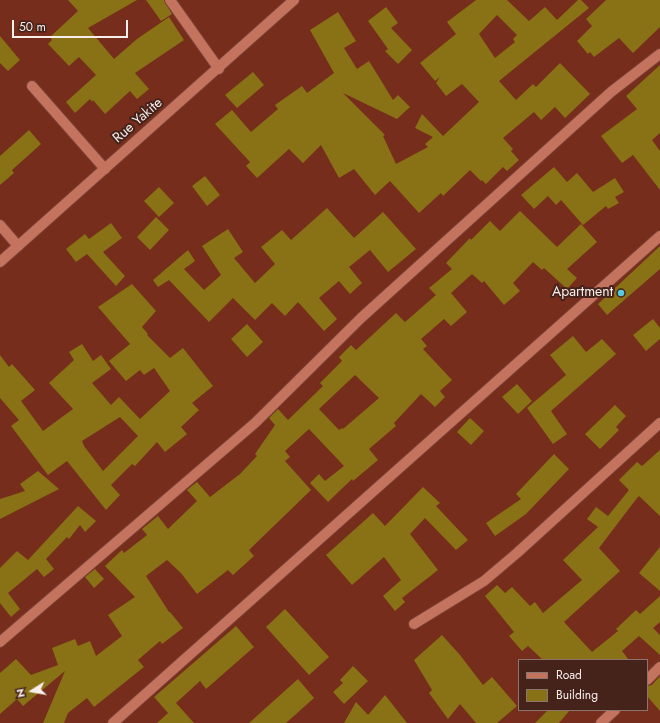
<!DOCTYPE html>
<style>
body{margin:0}
#map{position:relative;width:660px;height:723px;overflow:hidden;background:#762d1b;font-family:Jost,sans-serif}
canvas{display:block}
.legend{position:absolute;left:518px;top:659px;width:130px;height:52px;box-sizing:border-box;background:#45231b;border:1px solid #8d756f;margin:0;padding:5px 7px;list-style:none;font-size:12px;color:#f8efed}
.legend li{display:flex;align-items:center;gap:8px;height:20px}
.legend b{width:20px;border:1px solid #8d756f}
.north{position:absolute;left:12px;top:671px;width:40px;height:40px;-webkit-text-stroke:3px #45231b;paint-order:stroke;rotate:259deg;font-size:11px;font-weight:700;line-height:16px;text-align:center;color:#f8efed}
.north::after{content:'';display:block;margin:auto;width:14px;height:18px;background:#f8efed;clip-path:polygon(50% 0,100% 100%,50% 72%,0 100%)}
.scale{position:absolute;left:12px;top:20px;width:116px;height:18px;box-sizing:border-box;border:2px solid #f8efed;border-top:0;padding-left:5px;font-size:12px;line-height:14px;white-space:nowrap;color:#f8efed;-webkit-text-stroke:3px #45231b;paint-order:stroke}
</style>
<div id="map">
<canvas width="660" height="723"></canvas>
<ul class="legend">
<li><b style="height:5px;background:#c4735f"></b>Road</li>
<li><b style="height:11px;background:#887215"></b>Building</li>
</ul>
<div class="north">N</div>
<div class="scale">50 m</div>
</div>
<script>
const ctx = document.querySelector('canvas').getContext('2d');
ctx.lineJoin = 'round';
function paint(path, color) {
  ctx.fillStyle = color;
  ctx.fill(path, 'evenodd');
}
function shape(rows) {
  const path = new Path2D();
  for (const r of rows) {
    path.moveTo(r[0], r[1]);
    for (let i = 2; i < r.length; i += 2) path.lineTo(r[i], r[i + 1]);
  }
  return path;
}
function strokePath(path, color, width, dash) {
  ctx.strokeStyle = color;
  ctx.lineWidth = width;
  ctx.lineCap = dash ? 'butt' : 'round';
  ctx.setLineDash(dash || []);
  ctx.stroke(path);
}
function label(font, color, halo, rows, align = 'center') {
  ctx.font = font + ' Jost,sans-serif';
  ctx.lineWidth = 4;
  ctx.setLineDash([]);
  ctx.textBaseline = 'middle';
  ctx.strokeStyle = halo;
  ctx.fillStyle = color;
  for (const [text, x, y, turn = 0] of rows) {
    ctx.save();
    ctx.translate(x, y);
    ctx.rotate((+turn || 0) * Math.PI / 180);
    ctx.textAlign = isNaN(turn) ? turn : align;
    if (halo) ctx.strokeText(text, 0, 0);
    ctx.fillText(text, 0, 0);
    ctx.restore();
  }
}
paint(shape([
 [68,0,137,0,88,28,114,59,137,39,169,17,184,40,135,73,149,89,137,99,130,91,105,114,93,100,92,102,90,99,75,113,66,102,96,75,79,57,69,66,48,44,52,40,50,37,78,11],
 [146,0,164,0,172,14,161,21],
 [476,0,507,0,529,21,545,7,557,20,578,0,581,0,589,8,499,81,516,100,533,84,536,87,560,63,590,94,565,118,555,107,541,120,534,112,503,138,513,149,511,151,519,160,507,171,503,167,486,184,482,180,481,181,470,170,443,196,441,193,419,213,390,181,375,195,354,169,339,178,321,145,303,163,289,149,257,178,246,166,250,162,215,124,232,110,251,132,278,109,275,105,302,86,307,93,334,73,310,30,338,12,356,41,344,48,357,69,369,61,393,100,398,95,410,107,397,119,343,93,385,135,383,136,396,164,428,147,425,144,433,137,415,128,422,114,443,136,479,102,462,84,446,96,436,83,440,77,435,81,420,63,456,34,447,22],
 [497,15,517,35,513,39,515,42,495,58,479,34],
 [606,0,660,0,660,27,633,53,619,38,594,57,590,52,588,54,577,41,592,26,586,19],
 [386,7,398,23,391,28,412,50,398,64,385,51,388,49,368,21],
 [0,36,20,60,8,71,0,63],
 [660,65,660,133,652,140,660,151,660,190,633,155,622,163,601,136,637,109,626,96],
 [253,72,264,85,237,108,225,95],
 [29,130,41,144,12,170,14,173,0,185,0,156],
 [554,167,567,182,577,173,593,192,615,178,624,192,615,197,619,203,608,209,606,206,583,225,561,200,556,205,548,196,534,209,521,195],
 [205,176,220,195,207,206,192,186],
 [159,187,174,203,159,217,144,201],
 [327,208,354,238,383,212,416,249,388,272,370,250,349,267,362,283,350,294,339,281,319,298,337,319,324,331,298,302,285,316,272,303,255,320,233,298,209,322,169,280,158,287,153,280,188,250,195,261,184,269,204,290,221,275,202,246,228,229,243,252,234,258,255,283,275,264,261,247,282,230,291,240],
 [520,211,557,247,581,224,597,242,567,269,577,278,567,289,544,268,542,270,533,262,513,283,520,291,504,305,484,281,482,283,472,274,451,293,467,312,451,326,444,319,421,339,427,346,423,349,452,380,440,391,445,397,435,407,421,394,394,423,396,426,369,449,378,460,353,481,352,479,328,502,310,483,319,474,325,481,344,466,309,429,285,451,290,457,285,461,311,490,249,550,254,556,233,575,228,570,197,594,181,573,167,560,146,576,169,612,170,612,183,628,162,644,160,641,138,660,144,667,94,707,87,698,68,713,64,723,43,723,65,671,23,706,17,699,0,714,0,673,16,659,31,675,58,665,52,648,75,639,78,646,90,641,96,656,122,636,108,615,135,597,105,566,122,550,124,553,147,535,142,529,158,516,168,529,197,501,187,490,197,482,210,497,240,474,257,456,255,454,275,425,269,418,278,409,288,420,323,386,320,383,342,361,339,357,351,345,356,350,396,313,405,322,436,295,429,288,452,269,446,263,470,238,471,240,490,221,500,231],
 [355,375,379,398,343,429,342,428,339,430,319,409],
 [156,217,169,230,150,250,137,237],
 [111,223,122,238,103,252,125,276,116,286,87,254,76,262,66,249,85,234,89,239],
 [660,246,660,269,607,315,598,304],
 [132,284,156,311,142,327,148,334,147,335,170,358,183,348,213,386,192,403,199,410,181,427,187,434,165,452,157,442,135,466,132,464,111,485,120,495,106,510,67,461,48,475,11,426,19,420,0,398,0,355,9,367,12,364,35,390,21,401,43,431,73,409,49,383,74,360,69,352,82,344,93,361,101,355,111,369,92,383,111,405,119,397,140,419,170,391,154,368,144,375,140,370,126,381,109,361,130,344,98,307],
 [120,417,138,436,103,471,84,446,82,441],
 [653,319,660,328,660,339,646,351,633,335],
 [247,324,263,342,247,357,231,339],
 [573,336,586,352,602,339,616,354,551,411,567,434,553,444,527,408,566,375,550,355],
 [517,384,532,401,518,414,502,397],
 [615,405,626,416,616,427,619,430,600,449,585,434],
 [470,418,484,431,471,445,457,432],
 [660,450,660,516,639,496,637,498,599,548,620,571,564,622,592,652,618,631,616,629,636,610,640,614,660,596,660,622,653,628,660,635,660,655,639,636,622,651,629,660,543,660,528,646,522,651,509,636,514,632,485,596,497,585,505,593,512,587,530,606,535,602,543,613,582,580,563,560,598,527,587,519,596,507,608,516,629,490,619,480,637,462,642,466],
 [554,454,569,469,526,514,495,536,486,523,521,499,516,494],
 [38,471,59,489,0,519,0,499,25,491,20,484],
 [423,487,440,503,436,506,468,540,456,550,425,518,410,534,438,570,402,598,405,602,395,611,383,596,401,580,384,557,352,585,326,555,373,513,385,526],
 [78,506,96,521,85,532,80,525,69,539,67,537,46,559,54,569,44,577,37,569,8,593,20,609,11,617,0,603,0,568,17,551,28,560],
 [660,547,660,591,639,573],
 [95,569,104,579,94,588,85,577],
 [285,609,329,657,309,675,266,627],
 [236,626,254,647,206,689,200,681,176,703,194,723,157,723,168,713,154,697],
 [442,635,460,655,483,685,492,677,517,706,497,723,476,723,460,704,448,719,429,693,432,690,414,660],
 [353,666,368,681,344,704,333,692,343,683,340,680],
 [660,676,660,711,647,696,647,686,652,685],
 [298,679,314,698,286,723,249,723],
 [385,695,407,723,344,723,356,702,368,715],
 [548,710,570,710,559,723,535,723]
]), '#887215');
const street = shape([
 [170,0,219,69],
 [32,86,105,169],
 [0,225,18,246],
 [414,624,484,581,517,553,660,423],
 [0,642,255,423,361,318,611,92,660,54],
 [647,680,660,667],
 [113,723,660,236],
 [601,723,615,710]
]);
const secondary = shape([
 [0,262,294,0]
]);
strokePath(street, '#7a4034', 12);
strokePath(secondary, '#7a4034', 12);
strokePath(street, '#c4735f', 10);
strokePath(secondary, '#c4735f', 10);
for (const [x, y, r, color] of [
 [621,293,4,"#57c9e2"]
]) {
  const dot = new Path2D();
  dot.arc(x, y, r, 0, 2 * Math.PI);
  ctx.fillStyle = color;
  ctx.fill(dot);
  strokePath(dot, '#45231b', 1.5);
}
label('14px', '#f8efed', '#45231b', [
 ["Rue Yakite",138,121,-41]
]);
label('14px', '#f8efed', '#45231b', [
 ["Apartment",613,293]
], 'right');
</script>
